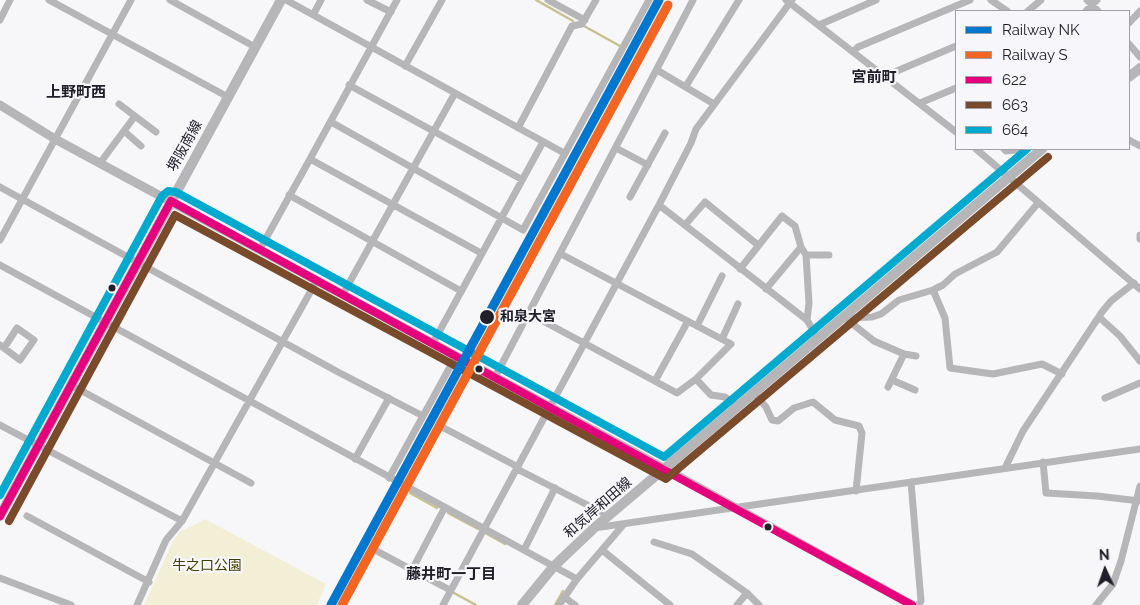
<!DOCTYPE html>
<meta charset="utf-8">
<style>
body{margin:0}
#map{position:relative;width:1140px;height:605px;overflow:hidden;background:#f7f7fa;font-family:Raleway,sans-serif}
canvas{display:block}
.legend{position:absolute;left:955px;top:10px;width:175px;height:140px;box-sizing:border-box;background:#f6f6fb;border:1px solid #a1a0a7;margin:0;padding:6px 9px;list-style:none;font-size:15px;color:#21202a}
.legend li{display:flex;align-items:center;gap:10px;height:25px}
.legend b{width:25px;border:1px solid #a1a0a7}
.north{position:absolute;left:1080px;top:545px;width:50px;height:50px;-webkit-text-stroke:4px #f6f6fb;paint-order:stroke;rotate:357deg;font-size:14px;font-weight:700;line-height:20px;text-align:center;color:#21202a}
.north::after{content:'';display:block;margin:auto;width:18px;height:22px;background:#21202a;clip-path:polygon(50% 0,100% 100%,50% 72%,0 100%)}
</style>
<div id="map">
<canvas width="1140" height="605"></canvas>
<ul class="legend">
<li><b style="height:6px;background:#0077ce"></b>Railway NK</li>
<li><b style="height:6px;background:#f26522"></b>Railway S</li>
<li><b style="height:6px;background:#e5007d"></b>622</li>
<li><b style="height:6px;background:#7a4b2a"></b>663</li>
<li><b style="height:6px;background:#00a9ce"></b>664</li>
</ul>
<div class="north">N</div>
</div>
<script>
const ctx = document.querySelector('canvas').getContext('2d');
ctx.lineJoin = 'round';
function paint(path, color) {
  ctx.fillStyle = color;
  ctx.fill(path, 'evenodd');
}
function shape(rows) {
  const path = new Path2D();
  for (const r of rows) {
    path.moveTo(r[0], r[1]);
    for (let i = 2; i < r.length; i += 2) path.lineTo(r[i], r[i + 1]);
  }
  return path;
}
function strokePath(path, color, width, dash) {
  ctx.strokeStyle = color;
  ctx.lineWidth = width;
  ctx.lineCap = dash ? 'butt' : 'round';
  ctx.setLineDash(dash || []);
  ctx.stroke(path);
}
function label(font, color, halo, rows, align = 'center') {
  ctx.font = font + ' Raleway,"Noto Sans JP",sans-serif';
  ctx.lineWidth = 4.5;
  ctx.setLineDash([]);
  ctx.textBaseline = 'middle';
  ctx.strokeStyle = halo;
  ctx.fillStyle = color;
  for (const [text, x, y, turn = 0] of rows) {
    ctx.save();
    ctx.translate(x, y);
    ctx.rotate((+turn || 0) * Math.PI / 180);
    ctx.textAlign = isNaN(turn) ? turn : align;
    if (halo) ctx.strokeText(text, 0, 0);
    ctx.fillText(text, 0, 0);
    ctx.restore();
  }
}
paint(shape([
 [205,519,326,584,317,605,144,605,173,541,180,532]
]), '#f2efd6');
strokePath(shape([
 [536,0,573,21],
 [584,26,620,46],
 [410,493,437,508],
 [448,513,478,529],
 [487,534,505,544],
 [454,593,476,605],
 [555,605,563,591]
]), '#c7c08f', 2.5);
strokePath(shape([
 [49,0,228,97],
 [170,0,255,47],
 [286,0,564,153],
 [367,0,391,12],
 [548,0,585,20],
 [786,0,956,132],
 [991,0,1007,11],
 [1087,0,1098,11],
 [1028,11,1041,0],
 [1086,11,1097,0],
 [313,15,321,0],
 [0,20,10,0],
 [1129,23,1140,11],
 [819,25,876,0],
 [1129,44,1140,57],
 [853,52,858,47,970,0],
 [405,66,442,0],
 [657,70,714,104],
 [885,76,956,46],
 [349,85,521,179],
 [686,86,739,0],
 [920,103,956,88],
 [119,104,156,132],
 [331,122,523,230,649,0],
 [518,128,572,26,582,24,596,0],
 [124,131,141,146],
 [1129,140,1140,146],
 [616,148,648,165],
 [976,149,1140,289],
 [1004,149,1006,151,1024,149],
 [310,159,397,0],
 [100,163,135,116],
 [0,187,338,372,423,416],
 [289,195,461,291],
 [630,197,665,133],
 [659,205,807,320,818,339],
 [685,225,705,202,758,245],
 [1140,235,1140,239],
 [0,240,131,0],
 [260,249,310,159,481,253],
 [806,255,829,255],
 [0,265,577,579],
 [740,269,782,216,795,226,801,247,806,255,809,303,807,320],
 [766,289,801,247],
 [933,290,945,318,950,368,993,374,1042,364,1062,374],
 [343,294,455,93],
 [530,314,677,393,696,379,731,344,561,254],
 [1099,317,1120,336,1140,361],
 [845,318,872,317,881,314,899,300,933,290,943,285,955,274,997,252,1038,203],
 [845,318,874,341,904,354,916,356],
 [697,326,722,276],
 [722,339,738,304],
 [433,343,543,142],
 [0,345,20,360,34,340,17,328,4,348],
 [495,377,693,0],
 [696,379,711,395,725,397,738,407],
 [892,380,915,390],
 [655,381,688,321],
 [71,385,251,483],
 [888,387,904,354],
 [754,393,766,407,772,420,778,421,794,408,813,402,835,420,859,426,862,433,856,491],
 [1105,398,1140,383],
 [0,425,182,521],
 [442,427,518,467],
 [355,459,389,398],
 [1043,462,1046,493,1097,496,1140,501],
 [1005,468,1023,431,1102,312,1111,301,1134,283],
 [517,469,609,516],
 [389,478,456,356],
 [911,482,921,601,918,605],
 [27,516,149,582],
 [594,528,1140,449],
 [654,542,692,554,747,593,759,605],
 [373,549,450,590],
 [524,550,555,488],
 [602,550,670,605],
 [412,570,445,507],
 [0,578,71,605],
 [564,597,575,605],
 [137,605,166,540,182,521,317,280],
 [341,605,406,486],
 [443,605,659,205,691,143,696,129,792,0],
 [559,605,577,579,624,524],
 [737,605,747,593],
 [1096,605,1113,584,1121,561,1140,486]
]), '#b6b6b9', 7);
strokePath(shape([
 [0,105,55,139,665,469,912,605]
]), '#b6b6b9', 9);
strokePath(shape([
 [1129,77,1140,68],
 [0,516,281,0],
 [522,605,554,566,594,528,1042,149]
]), '#b6b6b9', 10);
strokePath(shape([
 [171,201,912,605],
 [0,516,171,201]
]), '#e5007d', 8);
strokePath(shape([
 [9,521,175,215,666,479,1048,157]
]), '#7a4b2a', 8);
strokePath(shape([
 [0,495,162,196,168,191,176,192,664,457,1027,149]
]), '#00a9ce', 8);
strokePath(shape([
 [331,605,659,0]
]), '#0077ce', 9);
strokePath(shape([
 [342,605,668,5]
]), '#f26522', 9);
for (const [x, y, r, color] of [
 [112,288,4.5,"#21202a"],
 [487,317,8,"#21202a"],
 [479,369,4.5,"#21202a"],
 [768,527,4.5,"#21202a"]
]) {
  const dot = new Path2D();
  dot.arc(x, y, r, 0, 2 * Math.PI);
  ctx.fillStyle = color;
  ctx.fill(dot);
  strokePath(dot, '#f6f6fb', 2);
}
label('14px', '#21202a', '#f6f6fb', [
 ["堺阪南線",185,146,-61],
 ["和気岸和田線",598,508,-41]
]);
label('bold 14px', '#21202a', '#f6f6fb', [
 ["和泉大宮",500,317]
], 'left');
label('14px', '#463f02', '#f6f6fb', [
 ["牛之口公園",207,566]
]);
label('bold 15px', '#21202a', '#f6f6fb', [
 ["宮前町",874,77],
 ["上野町西",76,92],
 ["藤井町一丁目",451,574]
]);
</script>
